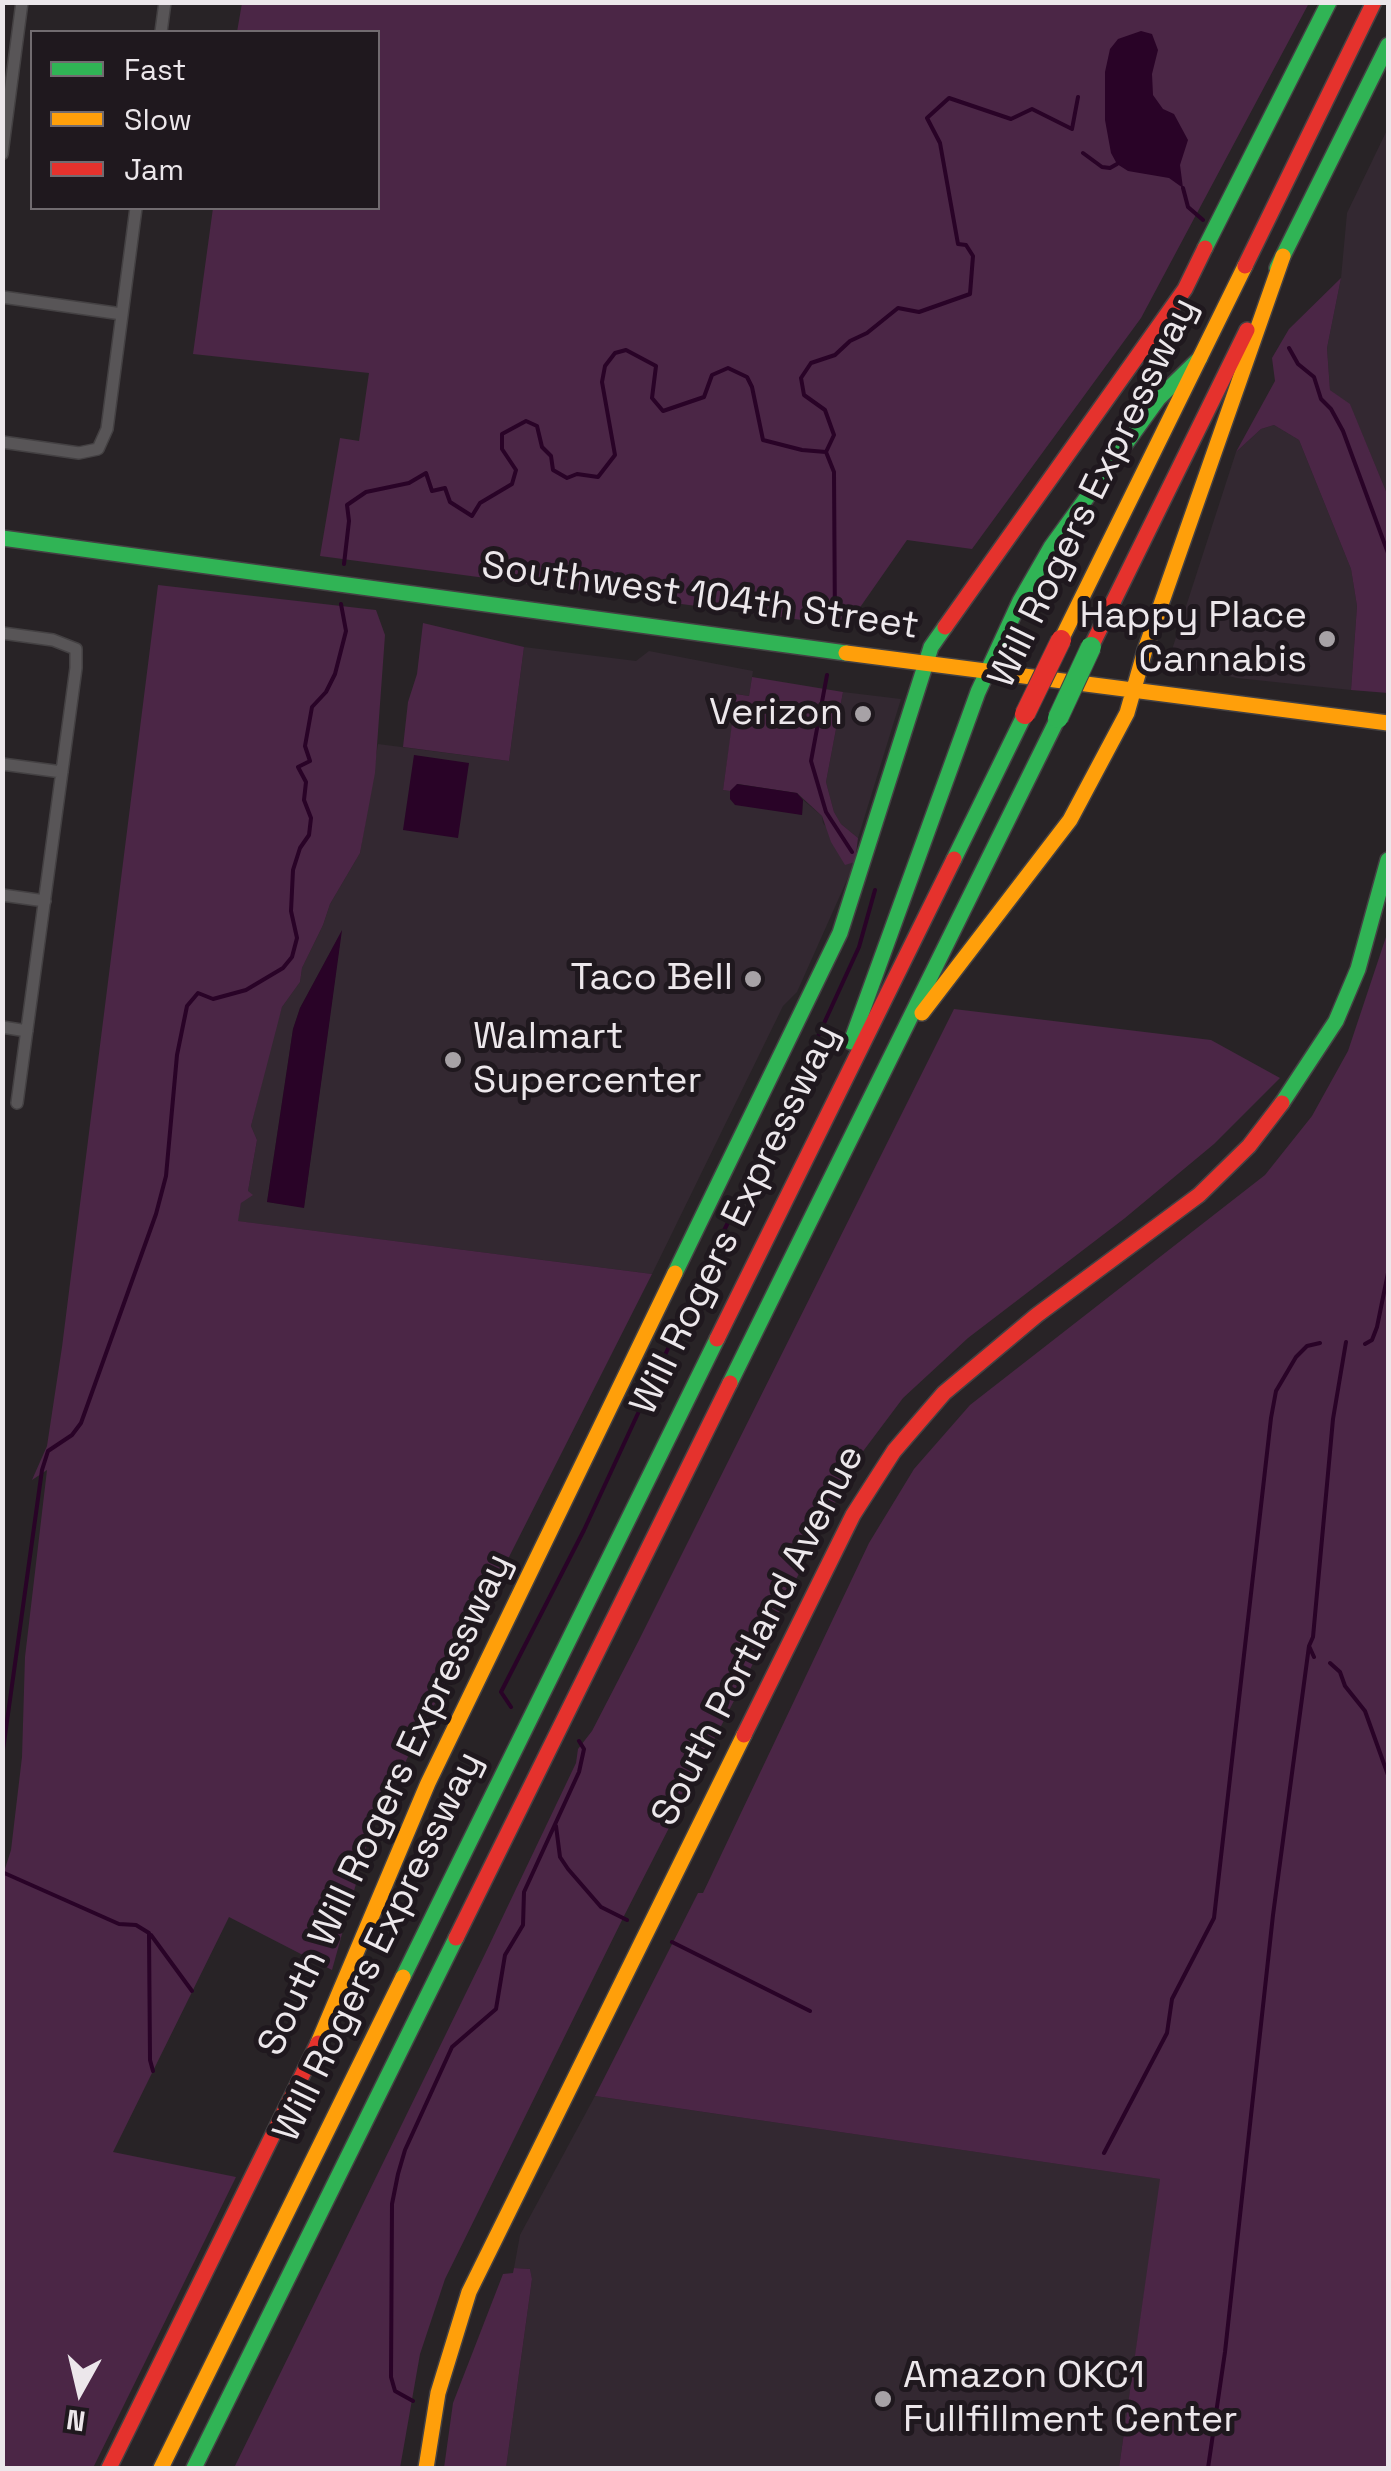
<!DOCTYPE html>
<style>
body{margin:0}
#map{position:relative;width:1391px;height:2471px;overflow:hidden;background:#282326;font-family:"Space Grotesk",sans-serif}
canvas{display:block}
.frame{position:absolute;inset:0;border:5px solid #ece7eb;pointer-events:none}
.legend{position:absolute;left:30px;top:30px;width:350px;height:180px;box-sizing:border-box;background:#1f181e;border:2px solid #716b70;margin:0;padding:12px 18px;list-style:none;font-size:30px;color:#ece7eb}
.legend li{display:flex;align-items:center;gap:20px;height:50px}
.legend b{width:50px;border:2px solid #716b70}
.north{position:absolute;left:30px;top:2341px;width:100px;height:100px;-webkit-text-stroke:8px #1f181e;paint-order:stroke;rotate:188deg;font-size:28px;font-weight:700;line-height:40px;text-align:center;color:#ece7eb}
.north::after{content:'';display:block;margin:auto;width:35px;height:45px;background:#ece7eb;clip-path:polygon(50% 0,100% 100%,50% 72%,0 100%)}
</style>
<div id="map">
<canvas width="1391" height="2471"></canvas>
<div class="frame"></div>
<ul class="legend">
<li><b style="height:12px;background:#30b455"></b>Fast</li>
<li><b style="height:12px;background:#ff9f0a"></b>Slow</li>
<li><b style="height:12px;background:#e5322d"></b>Jam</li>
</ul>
<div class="north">N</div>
</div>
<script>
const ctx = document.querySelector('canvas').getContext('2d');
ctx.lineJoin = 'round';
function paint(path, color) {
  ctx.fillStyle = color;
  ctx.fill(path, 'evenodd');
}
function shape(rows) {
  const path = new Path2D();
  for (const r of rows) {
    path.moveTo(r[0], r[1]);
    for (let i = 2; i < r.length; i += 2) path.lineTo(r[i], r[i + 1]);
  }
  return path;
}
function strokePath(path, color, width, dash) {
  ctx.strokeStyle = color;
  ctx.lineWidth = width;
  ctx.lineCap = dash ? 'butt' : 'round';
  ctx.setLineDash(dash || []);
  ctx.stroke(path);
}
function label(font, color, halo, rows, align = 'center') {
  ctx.font = font + ' "Space Grotesk",sans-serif';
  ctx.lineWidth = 10;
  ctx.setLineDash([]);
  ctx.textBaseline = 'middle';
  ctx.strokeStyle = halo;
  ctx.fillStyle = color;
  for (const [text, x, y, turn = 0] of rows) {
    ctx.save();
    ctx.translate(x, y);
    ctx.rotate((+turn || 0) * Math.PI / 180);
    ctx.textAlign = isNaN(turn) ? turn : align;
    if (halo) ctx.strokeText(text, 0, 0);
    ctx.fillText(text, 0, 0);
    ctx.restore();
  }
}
paint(shape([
 [1388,128,1388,496,1350,405,1330,390,1327,348,1341,278,1347,213],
 [1274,425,1299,440,1351,569,1357,606,1351,690,1237,678,1168,662,1236,452,1261,429],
 [524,647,636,661,649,651,753,671,749,696,737,694,723,790,730,791,730,799,802,815,803,800,822,816,823,823,855,862,797,992,783,1006,652,1274,237,1221,241,1203,248,1191,257,1140,251,1126,274,1032,282,1007,300,982,302,968,323,925,330,904,360,853,378,744,509,761],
 [341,933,304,1207,267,1202,293,1029,300,1008],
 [843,692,901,699,858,838,841,824,834,812,826,782],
 [595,2096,1161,2179,1119,2468,506,2468,532,2279,530,2269,514,2268,520,2235]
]), '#332831');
paint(shape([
 [242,3,1309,3,1141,318,972,549,907,540,847,626,320,556,340,438,359,441,369,373,193,354,213,208,378,208,378,32,237,32],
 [1341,278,1327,348,1330,390,1350,404,1388,496,1388,693,1351,690,1357,606,1351,569,1299,440,1274,425,1261,429,1236,452,1275,381,1272,358,1289,329],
 [158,585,376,610,385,635,375,773,360,853,330,904,323,925,302,968,300,982,282,1007,251,1126,257,1140,248,1191,253,1195,241,1203,238,1221,652,1274,371,1830,332,1970,229,1917,113,2152,236,2177,93,2468,3,2468,2,1878,11,1850,22,1757,25,1657,47,1470,32,1480,47,1446,62,1347],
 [423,623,524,647,509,761,403,747,408,702,417,674],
 [752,677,843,692,826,782,834,812,841,824,858,838,855,862,845,865,831,842,822,816,797,793,738,784,730,791,723,790,736,694,749,696],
 [1388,931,1388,2468,1119,2468,1160,2179,595,2096,698,1893,703,1893,869,1543,914,1469,970,1405,1265,1175,1312,1116,1348,1051],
 [954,1009,1211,1040,1280,1078,1214,1144,1125,1218,968,1338,903,1398,858,1458,625,1914,445,2279,420,2354,400,2468,234,2468,485,1954,576,1763,578,1749,592,1731,638,1642],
 [514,2268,530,2269,532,2279,506,2468,444,2468,453,2403,503,2274,513,2273]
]), '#4b2646');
paint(shape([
 [1141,31,1152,34,1158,50,1152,74,1153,95,1163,109,1174,114,1188,140,1180,165,1183,188,1169,178,1128,171,1117,164,1111,153,1105,120,1105,72,1110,49,1118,39],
 [414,755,469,763,458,838,403,830],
 [737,784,797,793,803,800,802,815,735,805,730,799,730,791],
 [342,930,304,1208,267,1202,293,1029,300,1008]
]), '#290327');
strokePath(shape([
 [1083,153,1102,167,1110,168,1117,164],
 [1183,188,1188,207,1203,220],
 [1289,348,1298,364,1314,377,1321,399,1331,409,1343,431,1388,553],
 [344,564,349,521,347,505,366,492,409,483,426,473,432,491,445,488,450,502,472,516,480,503,512,484,516,470,502,449,502,434,526,421,537,426,542,447,551,456,553,470,567,478,577,474,598,477,615,455,602,382,605,366,615,353,626,350,656,366,652,398,663,411,704,397,712,375,728,368,747,377,752,387,763,440,802,450,826,452],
 [835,629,834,472,826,452,834,435,825,410,804,395,801,378,811,363,835,355,850,341,867,333,898,308,919,312,970,294,973,256,966,245,958,244,940,143,927,118,949,98,1011,119,1032,109,1072,129,1078,97],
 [827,675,811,761,826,812,852,852],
 [1365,1344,1372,1340,1377,1327,1388,1273],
 [1314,1657,1309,1646,1313,1637,1333,1419,1346,1342],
 [1330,1663,1340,1672,1345,1686,1365,1711,1388,1775],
 [511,1707,501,1692,584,1530,709,1260,776,1128,859,947,875,890],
 [2,1757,42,1470,48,1451,72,1435,81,1423,156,1214,166,1176,177,1055,187,1006,198,993,213,999,246,990,283,968,292,957,297,938,291,911,293,870,300,848,309,835,311,818,304,800,306,782,298,767,310,761,305,746,312,707,326,692,335,674,346,631,341,604],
 [556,1826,560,1857,568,1869,601,1907,627,1920],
 [2,1872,119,1924,136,1925,149,1933,150,2060,153,2071],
 [151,1935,192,1991],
 [672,1942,810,2011],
 [1104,2153,1167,2033,1172,1999,1214,1918,1271,1418,1276,1391,1296,1357,1307,1346,1320,1343],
 [413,2401,395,2391,391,2377,392,2204,398,2174,405,2150,452,2047,496,2009,505,1955,523,1925,524,1892,579,1772,584,1749,579,1741],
 [1208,2468,1225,2352,1273,1915,1309,1646]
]), '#290327', 4);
const street = shape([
 [161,32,165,2],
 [2,154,22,2],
 [2,297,122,314],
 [2,442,79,453,98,449,107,429,136,208],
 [2,633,53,640,76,649,76,668,17,1103],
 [2,764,62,772],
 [2,895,45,901],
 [2,1027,27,1031]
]);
const fast = shape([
 [1205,248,1329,2],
 [1277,268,1388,45],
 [2,538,846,653],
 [954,859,1025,714],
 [851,1042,978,692,1020,601,1051,547,1158,399,1200,358],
 [1282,1103,1336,1021,1358,969,1388,860],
 [675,1273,840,933,931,647,945,627],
 [730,1383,1058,718],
 [403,1977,717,1339],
 [194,2468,456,1938]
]);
const slow = shape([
 [1061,640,1245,266],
 [846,653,1388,723],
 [922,1013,1070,820,1127,713,1145,650,1283,256],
 [318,2043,428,1783,675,1273],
 [161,2468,403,1977],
 [426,2468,438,2393,469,2292,744,1735]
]);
const jam = shape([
 [1245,266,1374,2],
 [945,627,1185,289,1205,248],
 [1091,647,1247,330],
 [717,1339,954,859],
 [744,1735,853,1515,894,1451,944,1393,1037,1315,1199,1195,1249,1146,1282,1103],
 [456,1938,730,1383],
 [109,2468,318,2043]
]);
strokePath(street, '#444143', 14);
strokePath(fast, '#444143', 18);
strokePath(slow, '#444143', 18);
strokePath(jam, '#444143', 18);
strokePath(street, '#585557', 11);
strokePath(fast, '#30b455', 15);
strokePath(slow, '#ff9f0a', 15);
strokePath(jam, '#e5322d', 15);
const fastBridge = shape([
 [1058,718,1091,647]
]);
const jamBridge = shape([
 [1025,714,1061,640]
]);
strokePath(fastBridge, '#444143', 22, []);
strokePath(jamBridge, '#444143', 22, []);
strokePath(fastBridge, '#30b455', 20);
strokePath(jamBridge, '#e5322d', 20);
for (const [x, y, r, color] of [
 [1327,639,10,"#a7a2a6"],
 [863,714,10,"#a7a2a6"],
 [753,979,10,"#a7a2a6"],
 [453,1060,10,"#a7a2a6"],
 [883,2399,10,"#a7a2a6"]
]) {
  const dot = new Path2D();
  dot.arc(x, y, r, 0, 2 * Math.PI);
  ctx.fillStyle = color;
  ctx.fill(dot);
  strokePath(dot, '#1f181e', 4);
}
label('38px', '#ece7eb', '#1f181e', [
 ["Will Rogers Expressway",1094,493,-64],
 ["Southwest 104th Street",700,597,8],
 ["Will Rogers Expressway",736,1220,-64],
 ["South Portland Avenue",759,1636,-63],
 ["South Will Rogers Expressway",386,1805,-65],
 ["Will Rogers Expressway",379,1947,-64]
]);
label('38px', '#ece7eb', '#1f181e', [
 ["Happy Place",1307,617],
 ["Cannabis",1307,661],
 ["Verizon",843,714],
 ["Taco Bell",733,979],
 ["Walmart",473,1038,"left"],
 ["Supercenter",473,1082,"left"],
 ["Amazon OKC1",903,2377,"left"],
 ["Fullfillment Center",903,2421,"left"]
], 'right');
</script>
